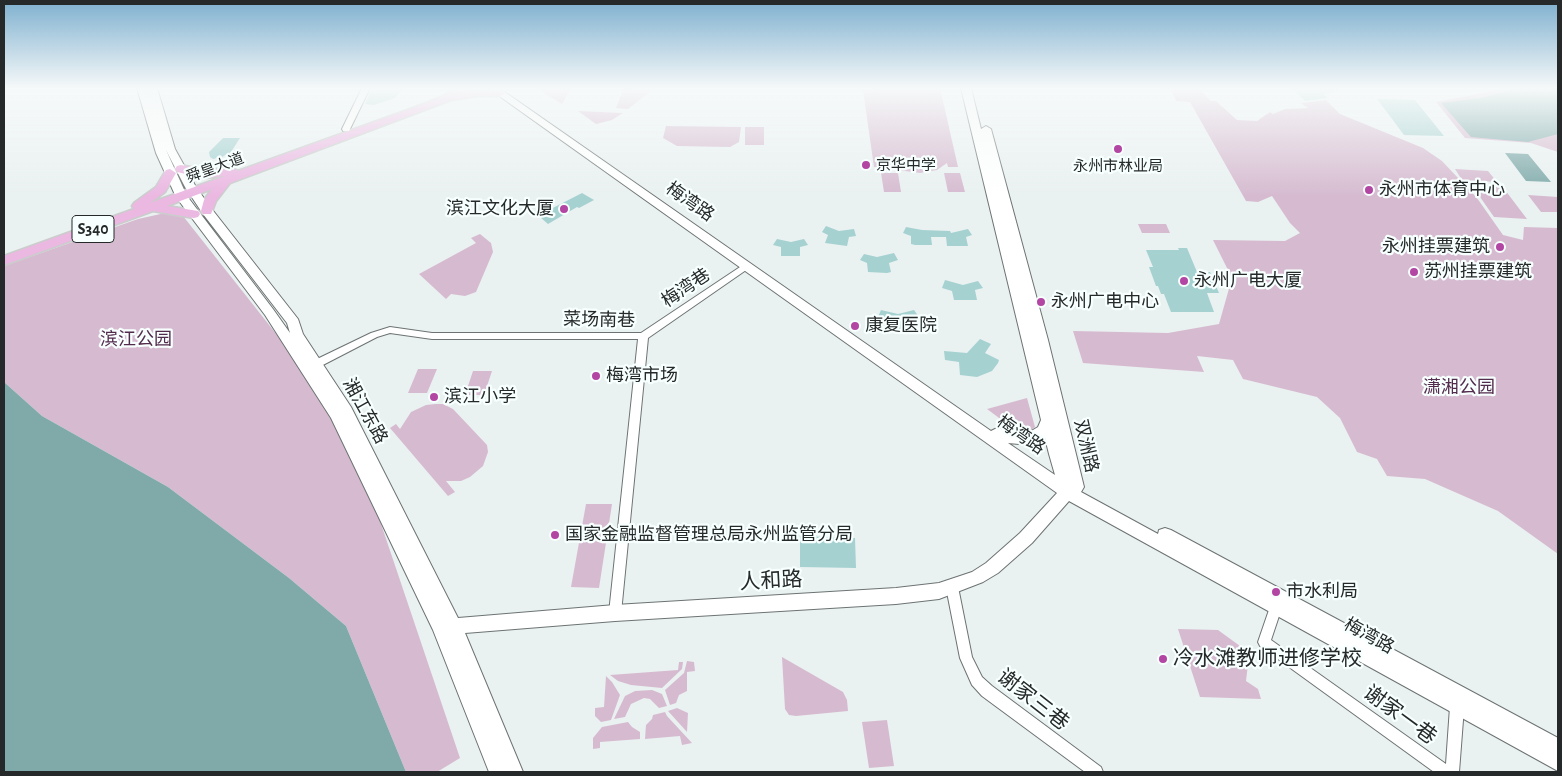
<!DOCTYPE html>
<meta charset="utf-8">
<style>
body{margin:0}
#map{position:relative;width:1562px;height:776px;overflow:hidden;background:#eaf1f1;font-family:"Alegreya Sans",sans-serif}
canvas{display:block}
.frame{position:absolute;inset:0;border:5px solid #262929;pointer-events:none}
</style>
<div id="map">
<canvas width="1562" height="776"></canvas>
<div class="frame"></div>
</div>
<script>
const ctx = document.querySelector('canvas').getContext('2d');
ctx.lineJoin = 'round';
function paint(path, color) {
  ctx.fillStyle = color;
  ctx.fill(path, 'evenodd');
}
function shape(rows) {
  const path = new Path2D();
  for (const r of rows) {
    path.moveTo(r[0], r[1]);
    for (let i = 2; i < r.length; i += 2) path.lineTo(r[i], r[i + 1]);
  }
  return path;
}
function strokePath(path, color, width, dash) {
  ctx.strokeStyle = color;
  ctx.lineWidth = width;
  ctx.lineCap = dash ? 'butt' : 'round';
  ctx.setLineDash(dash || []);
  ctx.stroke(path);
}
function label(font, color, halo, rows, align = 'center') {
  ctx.font = font + ' "Alegreya Sans","Noto Sans SC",sans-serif';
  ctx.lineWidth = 4.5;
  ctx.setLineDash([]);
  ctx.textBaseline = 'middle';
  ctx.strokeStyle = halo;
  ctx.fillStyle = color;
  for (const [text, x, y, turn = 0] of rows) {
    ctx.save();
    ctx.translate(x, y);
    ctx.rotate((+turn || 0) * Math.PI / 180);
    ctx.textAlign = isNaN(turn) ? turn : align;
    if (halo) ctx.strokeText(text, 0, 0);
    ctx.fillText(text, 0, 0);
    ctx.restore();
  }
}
paint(shape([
 [536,88,571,88,562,104],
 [624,88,652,90,628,109,616,108],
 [877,88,927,88,932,90,932,88,940,88,958,167,948,167,947,163,937,170,920,173,898,170,883,163,883,167,874,167,863,90],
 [1164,88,1198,88,1211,101,1216,101,1237,120,1257,121,1270,112,1273,114,1285,109,1308,108,1301,103,1326,100,1340,114,1423,148,1442,161,1477,198,1503,235,1523,240,1524,227,1558,228,1558,554,1498,511,1425,479,1387,476,1377,459,1357,452,1340,418,1317,397,1243,379,1233,360,1197,356,1204,372,1083,363,1073,331,1168,333,1219,324,1232,278,1213,240,1285,241,1300,233,1290,223,1272,196,1258,202,1246,201,1190,102,1176,101,1171,89],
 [1509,88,1558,88,1558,152,1531,143,1465,138,1436,102],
 [578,111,623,113,612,120,596,124],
 [666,126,741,127,739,142,730,147,677,146,663,138],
 [745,127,764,127,764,145,745,145],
 [1455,169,1488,171,1497,182,1462,180],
 [881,173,898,173,901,192,884,192],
 [944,173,960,173,965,192,948,192],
 [1471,184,1502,186,1527,219,1494,217],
 [1528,195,1558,197,1558,212,1541,212],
 [165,213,183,216,281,340,316,391,338,431,378,515,460,758,437,772,406,772,346,626,289,578,168,487,42,416,4,382,4,266,138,219],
 [1138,224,1166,224,1170,233,1142,233],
 [480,234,491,243,493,252,476,292,465,296,451,294,446,299,419,274,476,243,471,238],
 [418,369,437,369,427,393,408,393],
 [473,371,492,371,484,395,465,395],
 [1027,398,1035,427,1028,433,1018,432,987,409],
 [436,404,443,404,453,409,487,445,488,452,483,466,470,477,461,481,446,481,455,492,448,496,390,428,396,424,400,429,411,412,426,405],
 [586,504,612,504,599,588,571,587],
 [1178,629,1218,630,1251,654,1248,664,1246,681,1258,689,1261,699,1200,697],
 [782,657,843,692,847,700,848,711,796,716,789,715,785,709],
 [687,661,694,662,695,671,687,672,687,691,679,695,676,703,670,705,665,690,684,673],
 [679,662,683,662,682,669,662,688,631,685,618,681,610,675,678,670],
 [606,676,612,682,620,695,611,720,601,722,595,716,595,708,604,707],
 [652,690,662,694,667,706,659,708,650,699,644,698,631,704,625,717,614,719,625,696,635,691],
 [677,708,688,713,687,732,668,711],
 [665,712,667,716,692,743,682,745,680,736,645,739,646,725,652,719,653,715],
 [887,720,894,766,869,768,862,722],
 [628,722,632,727,640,732,640,739,600,742,600,748,593,749,593,738,602,727]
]), '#d6bbd0');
paint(shape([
 [1520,88,1558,88,1558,134,1528,142,1471,137,1441,103,1481,98],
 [1505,153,1528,154,1551,182,1526,181],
 [4,382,42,416,168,487,289,578,346,626,406,772,4,772]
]), '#80aaaa');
paint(shape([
 [372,88,403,88,395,98,374,105,365,104],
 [1291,88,1338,88,1338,92,1324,94,1328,98,1305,101],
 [1377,99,1415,100,1444,136,1404,135],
 [223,138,240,138,231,152,222,157,213,159,210,157,209,152],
 [582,193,594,200,579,208,577,207,548,224,540,217,547,211],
 [826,226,839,231,854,229,856,236,849,237,847,246,825,243,828,235,822,232],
 [906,227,922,230,950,231,951,233,968,229,972,235,966,237,968,246,947,246,946,237,931,237,932,245,915,245,911,244,911,236,903,233],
 [777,239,791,242,804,239,808,245,800,247,800,256,781,256,781,247,773,245],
 [1178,248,1187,248,1197,272,1210,272,1219,293,1207,293,1214,312,1171,312,1164,294,1161,294,1158,286,1156,286,1149,267,1153,267,1146,250,1179,250],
 [894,253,898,260,889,263,891,272,887,273,868,272,867,263,860,260,864,254,877,257],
 [945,280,963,285,978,281,983,288,975,290,977,300,954,300,952,291,942,288],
 [881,310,898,314,914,310,919,317,910,320,911,328,908,328,908,330,895,330,888,328,888,320,878,317],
 [980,339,991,344,985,353,999,360,998,363,992,371,977,377,960,375,959,362,945,360,944,351,967,353],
 [800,536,855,538,856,568,800,567]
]), '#a6d1d1');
const street = shape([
 [362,88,370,88,350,129,349,131,343,131,342,129,362,88],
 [746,263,750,266,749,268,648,338,621,613,619,617,615,619,611,617,609,613,638,339,432,339,390,333,377,337,319,367,313,367,311,364,313,361,371,333,390,327,432,333,641,333,746,263],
 [952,582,956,583,958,587,972,657,982,677,992,686,1101,767,1103,772,1085,772,982,696,972,685,960,658,946,587,948,583,952,582],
 [1276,601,1280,603,1282,607,1271,640,1446,764,1450,707,1452,702,1457,700,1462,702,1464,707,1459,772,1434,772,1260,646,1258,642,1270,607,1272,603,1276,601]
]);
const secondary = shape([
 [137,88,147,88,155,115,147,88,157,88,175,149,196,187,211,208,298,319,303,334,351,407,458,618,615,605,896,588,939,583,972,572,986,563,1020,533,1057,493,488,88,499,88,991,431,997,428,1012,432,1028,433,1038,427,1041,420,961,88,971,88,981,129,986,126,991,129,1048,340,1084,487,1081,492,1158,534,1159,530,1165,528,1171,530,1558,738,1558,771,1069,501,1032,543,998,573,983,582,939,599,896,604,615,621,465,633,523,772,489,772,433,630,331,418,265,315,176,197,156,153,137,88],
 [166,150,185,187,203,214,287,323,290,333,273,309,187,196,166,150],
 [1045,438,1049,454,1055,475,1008,443,1030,445,1045,438]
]);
const primary = shape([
 [457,88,469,88,465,92,500,90,505,93,500,96,478,96,451,100,230,183,216,201,211,214,203,214,201,211,204,200,212,189,167,206,198,211,200,214,198,217,194,218,153,211,4,265,4,256,134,209,132,206,134,203,156,187,166,170,170,169,176,173,165,192,150,203,225,176,204,178,177,172,175,169,177,166,181,165,204,170,232,168,238,171,413,108,441,97,457,88]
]);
strokePath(street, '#6c7372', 2);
strokePath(secondary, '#6c7372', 2);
strokePath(primary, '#cbcccc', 3);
paint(street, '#fff');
paint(secondary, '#fff');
paint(primary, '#ebb8e2');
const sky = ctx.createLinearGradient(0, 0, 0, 196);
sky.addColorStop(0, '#7eb0cf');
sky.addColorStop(0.45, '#f6f9f9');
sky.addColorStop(1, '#f6f9f900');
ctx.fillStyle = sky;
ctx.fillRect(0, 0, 1562, 196);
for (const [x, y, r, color] of [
 [1118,149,5,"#b345a3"],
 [866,165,5,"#b345a3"],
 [1369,190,5,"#b345a3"],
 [564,209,5,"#b345a3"],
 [1500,247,5,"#b345a3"],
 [1414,272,5,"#b345a3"],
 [1184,281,5,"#b345a3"],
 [1041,302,5,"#b345a3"],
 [855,326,5,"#b345a3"],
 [596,376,5,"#b345a3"],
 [434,397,5,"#b345a3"],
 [555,535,5,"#b345a3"],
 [1276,592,5,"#b345a3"],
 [1163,659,5,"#b345a3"]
]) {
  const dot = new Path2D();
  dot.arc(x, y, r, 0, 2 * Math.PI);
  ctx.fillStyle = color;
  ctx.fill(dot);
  strokePath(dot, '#f7ffff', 2);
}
label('15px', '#262929', '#f7ffff', [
 ["京华中学",876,165],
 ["永州市林业局",1118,166,"center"]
], 'left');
label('15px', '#262929', '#f7ffff', [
 ["舜皇大道",215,168,-20]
]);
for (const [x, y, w] of [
 [93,229,42]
]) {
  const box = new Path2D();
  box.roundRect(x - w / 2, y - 13.5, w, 27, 4);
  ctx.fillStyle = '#f7ffff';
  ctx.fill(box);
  strokePath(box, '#262929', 1);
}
label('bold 16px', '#262929', null, [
 ["S340",93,229]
]);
label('18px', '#262929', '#f7ffff', [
 ["永州市体育中心",1379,190],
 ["滨江文化大厦",554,209,"right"],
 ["永州挂票建筑",1490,247,"right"],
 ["苏州挂票建筑",1424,272],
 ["永州广电大厦",1194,281],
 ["永州广电中心",1051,302],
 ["康复医院",865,326],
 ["梅湾市场",606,376],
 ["滨江小学",444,397],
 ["国家金融监督管理总局永州监管分局",565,535],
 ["市水利局",1286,592]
], 'left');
label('18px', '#262929', '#f7ffff', [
 ["梅湾路",690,202,35],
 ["梅湾巷",686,288,-34],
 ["菜场南巷",599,320,1],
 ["湘江东路",365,411,61],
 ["梅湾路",1021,435,35],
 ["双洲路",1086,446,77],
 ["梅湾路",1369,636,29]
]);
label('18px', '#532b4c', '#f7ffff', [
 ["滨江公园",136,340],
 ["潇湘公园",1459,388]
]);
label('21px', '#262929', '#f7ffff', [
 ["人和路",771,581,-3],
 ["谢家三巷",1033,700,38],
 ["谢家一巷",1400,715,36]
]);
label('21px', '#262929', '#f7ffff', [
 ["冷水滩教师进修学校",1173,659]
], 'left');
</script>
